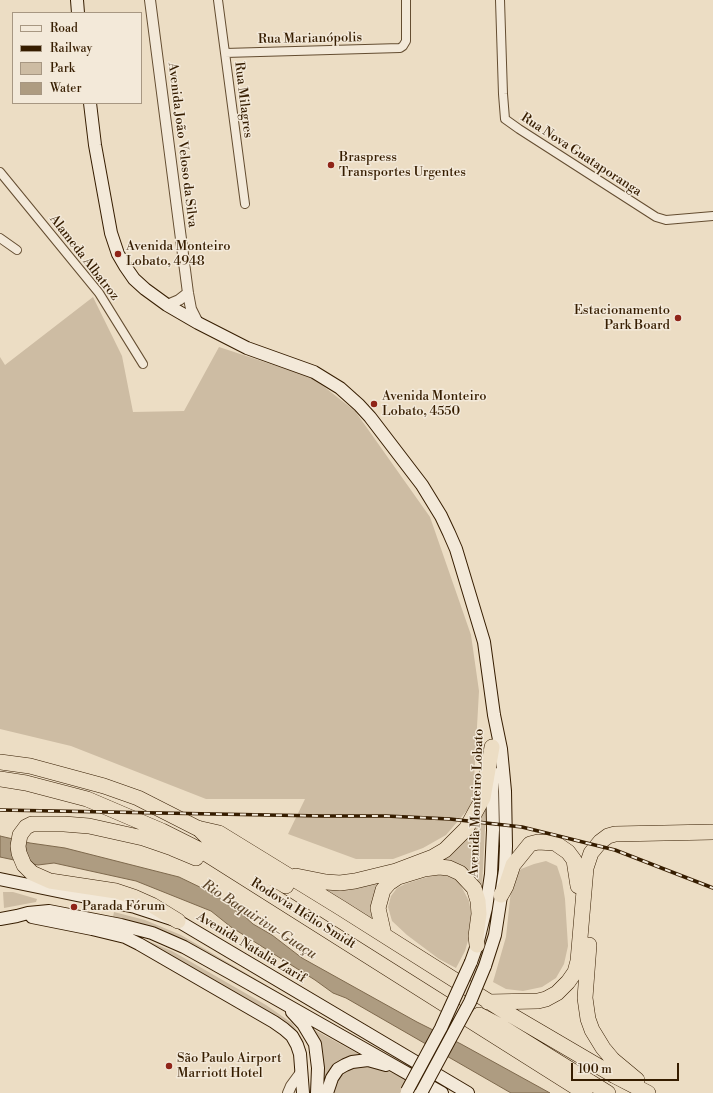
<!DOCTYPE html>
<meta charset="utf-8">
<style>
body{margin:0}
#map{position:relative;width:713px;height:1093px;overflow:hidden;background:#ecddc4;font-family:"Libre Bodoni",serif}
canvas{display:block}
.legend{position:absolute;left:12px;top:12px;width:130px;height:92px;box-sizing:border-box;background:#f3e9d9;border:1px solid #a79782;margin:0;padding:5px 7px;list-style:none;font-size:12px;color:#361d00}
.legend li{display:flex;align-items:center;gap:8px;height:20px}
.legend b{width:20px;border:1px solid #a79782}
.scale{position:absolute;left:571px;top:1063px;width:108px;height:18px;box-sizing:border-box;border:2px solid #361d00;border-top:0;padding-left:5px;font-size:12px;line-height:14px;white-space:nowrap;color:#361d00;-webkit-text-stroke:3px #f3e9d9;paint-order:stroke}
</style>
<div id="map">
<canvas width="713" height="1093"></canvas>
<ul class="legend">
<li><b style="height:5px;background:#f3e9d9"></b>Road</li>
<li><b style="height:5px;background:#361d00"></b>Railway</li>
<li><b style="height:11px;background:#cdbca3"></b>Park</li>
<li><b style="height:11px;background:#ae9c81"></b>Water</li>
</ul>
<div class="scale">100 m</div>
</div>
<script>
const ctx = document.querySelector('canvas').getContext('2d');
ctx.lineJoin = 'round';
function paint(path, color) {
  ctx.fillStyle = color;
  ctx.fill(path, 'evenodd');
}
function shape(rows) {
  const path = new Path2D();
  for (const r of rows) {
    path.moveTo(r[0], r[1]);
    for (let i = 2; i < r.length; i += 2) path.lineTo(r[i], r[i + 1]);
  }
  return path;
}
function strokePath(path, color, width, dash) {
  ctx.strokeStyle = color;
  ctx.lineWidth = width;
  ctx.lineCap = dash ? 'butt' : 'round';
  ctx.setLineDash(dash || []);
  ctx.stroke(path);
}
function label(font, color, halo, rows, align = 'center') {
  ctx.font = font + ' "Libre Bodoni",serif';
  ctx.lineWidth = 3;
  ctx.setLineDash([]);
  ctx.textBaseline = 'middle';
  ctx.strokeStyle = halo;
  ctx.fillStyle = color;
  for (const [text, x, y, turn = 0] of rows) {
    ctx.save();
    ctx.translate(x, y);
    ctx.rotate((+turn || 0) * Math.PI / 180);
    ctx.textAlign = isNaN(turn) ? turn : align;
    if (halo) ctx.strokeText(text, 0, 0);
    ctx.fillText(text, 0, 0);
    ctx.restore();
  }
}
paint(shape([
 [93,297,122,356,133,412,184,411,219,347,313,378,355,411,430,517,471,635,479,691,473,798,469,808,446,835,423,848,393,859,356,859,288,834,305,799,206,799,71,746,0,729,0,357,5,365],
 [487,789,482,887,477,879,464,869,453,864,377,890,374,896,370,909,374,920,318,887,440,855],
 [546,861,557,866,562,881,565,899,568,946,564,964,556,978,542,987,523,991,506,989,493,982,506,937,512,880,521,869,534,864],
 [441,874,458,880,469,901,472,919,471,930,465,951,456,968,439,959,407,935,392,921,388,907,391,896,397,888,405,884,424,878],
 [3,892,13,892,37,899,36,902,4,908],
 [114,912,145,920,181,935,341,1029,415,1069,413,1073,182,940,166,932,145,925,113,917],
 [136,936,172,951,266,1005,292,1023,303,1040,306,1052,309,1093,291,1030],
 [313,1029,364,1057,355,1057,325,1093],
 [364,1064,378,1067,408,1080,400,1093,332,1093,340,1073]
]), '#cdbca3');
const water = shape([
 [0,836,30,843,65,848,179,877,208,891,225,901,242,914,253,924,272,935,302,958,417,1022,461,1044,550,1093,511,1093,346,998,333,993,315,980,231,927,211,911,136,881,54,863,38,865,0,857,0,836]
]);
paint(water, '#ae9c81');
strokePath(water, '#7e694d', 1);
const minor = shape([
 [218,0,245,204],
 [500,0,503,94,505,119,519,129,656,217,666,220,713,216],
 [225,53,400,48,403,46,406,41,406,0],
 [0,172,99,293,143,364],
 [0,238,17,250]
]);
const tertiary = shape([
 [150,0,188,293,191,309,198,323],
 [167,305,179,300,188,293],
 [288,1093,291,1086,302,1071]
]);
const secondary = shape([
 [77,0,78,13],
 [90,103,95,145,111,233,118,254,125,266,134,279,145,289,167,305,198,323,247,348,314,372,340,388,359,405,370,417,422,485,441,516,449,533,456,549,484,642,494,715,501,749,505,791,506,846,505,870,495,935,485,966],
 [0,879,135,907,178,921,468,1093],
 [32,917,92,929,125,937,139,944,274,1022,284,1029,292,1036,297,1045,300,1054,303,1093],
 [0,919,17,916,28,913,49,911,121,925,152,933,184,947,234,975,442,1093],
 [471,962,477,945,486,908,491,874,493,830,492,772],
 [292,1012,303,1024,315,1044,318,1068,317,1093],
 [327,1093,332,1078,338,1069,345,1065,352,1062,368,1060,386,1065]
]);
const motorway = shape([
 [0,762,30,766,104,786,138,798,197,828,219,833,341,908,499,1008,615,1076,648,1093],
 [0,779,26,783,87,799,162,831,200,850,585,1093],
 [198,828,213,843,286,886],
 [296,876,326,882,340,883,355,881,396,871,433,857,445,850,466,829,483,798,492,747],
 [501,895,506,886,513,865,530,844,538,842,555,843,568,852,574,860,578,886],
 [178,921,152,905,134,897,116,891,50,881,32,873,24,865,19,853,18,846,20,835,26,827,32,824,64,824,89,826,143,838,172,848,196,858],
 [384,935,378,908,383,890,389,883,398,877,424,869,439,867,449,868,460,873,474,888,478,901,479,914,476,936,477,945],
 [589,945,585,998,588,1019,592,1030,603,1048,613,1060,637,1080],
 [488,1002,538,1001,546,999,557,993,568,982,575,972,578,961,586,868,591,853,600,842,608,836,615,834,713,832],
 [479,1015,502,1027,608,1093]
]);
strokePath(minor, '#644d31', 10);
strokePath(tertiary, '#644d31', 12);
strokePath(secondary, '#361d00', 14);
strokePath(motorway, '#361d00', 16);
strokePath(minor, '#f3e9d9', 8);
strokePath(tertiary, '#f3e9d9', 10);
strokePath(secondary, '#f3e9d9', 12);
strokePath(motorway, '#ecddc4', 15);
const rail = shape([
 [0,810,322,816,386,816,450,819,522,827,615,850,713,888]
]);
strokePath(rail, '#361d00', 3.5);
strokePath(rail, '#f3e9d9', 2, [6]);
const secondaryBridge = shape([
 [407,1091,441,1028,471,962],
 [421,1093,470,1002,485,966]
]);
strokePath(secondaryBridge, '#361d00', 14, []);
strokePath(secondaryBridge, '#f3e9d9', 12);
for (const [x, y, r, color] of [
 [331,165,4,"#8f2418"],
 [118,254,4,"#8f2418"],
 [678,318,4,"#8f2418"],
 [374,404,4,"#8f2418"],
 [74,907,4,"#8f2418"],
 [169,1066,4,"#8f2418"]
]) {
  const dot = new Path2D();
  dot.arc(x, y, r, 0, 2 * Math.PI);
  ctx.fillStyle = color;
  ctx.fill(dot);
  strokePath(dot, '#f3e9d9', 1.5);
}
label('13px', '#361d00', '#f3e9d9', [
 ["Rua Marianópolis",310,39,-1],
 ["Rua Milagres",243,100,83],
 ["Avenida João Veloso da Silva",182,145,83],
 ["Rua Nova Guataporanga",581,155,33],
 ["Alameda Albatroz",84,258,52],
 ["Avenida Monteiro Lobato",477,803,-88],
 ["Rodovia Hélio Smidt",303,914,32],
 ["Avenida Natalia Zarif",251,948,31]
]);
label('13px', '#361d00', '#f3e9d9', [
 ["Braspress",339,158],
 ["Transportes Urgentes",339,173],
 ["Avenida Monteiro",126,247],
 ["Lobato, 4948",126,262],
 ["Estacionamento",670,311,"right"],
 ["Park Board",670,326,"right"],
 ["Avenida Monteiro",382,397],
 ["Lobato, 4550",382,412],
 ["Parada Fórum",82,907],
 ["São Paulo Airport",177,1059],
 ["Marriott Hotel",177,1074]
], 'left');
label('italic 14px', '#60492d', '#f3e9d9', [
 ["Rio Baquirivu-Guaçu",259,920,33]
]);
</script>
